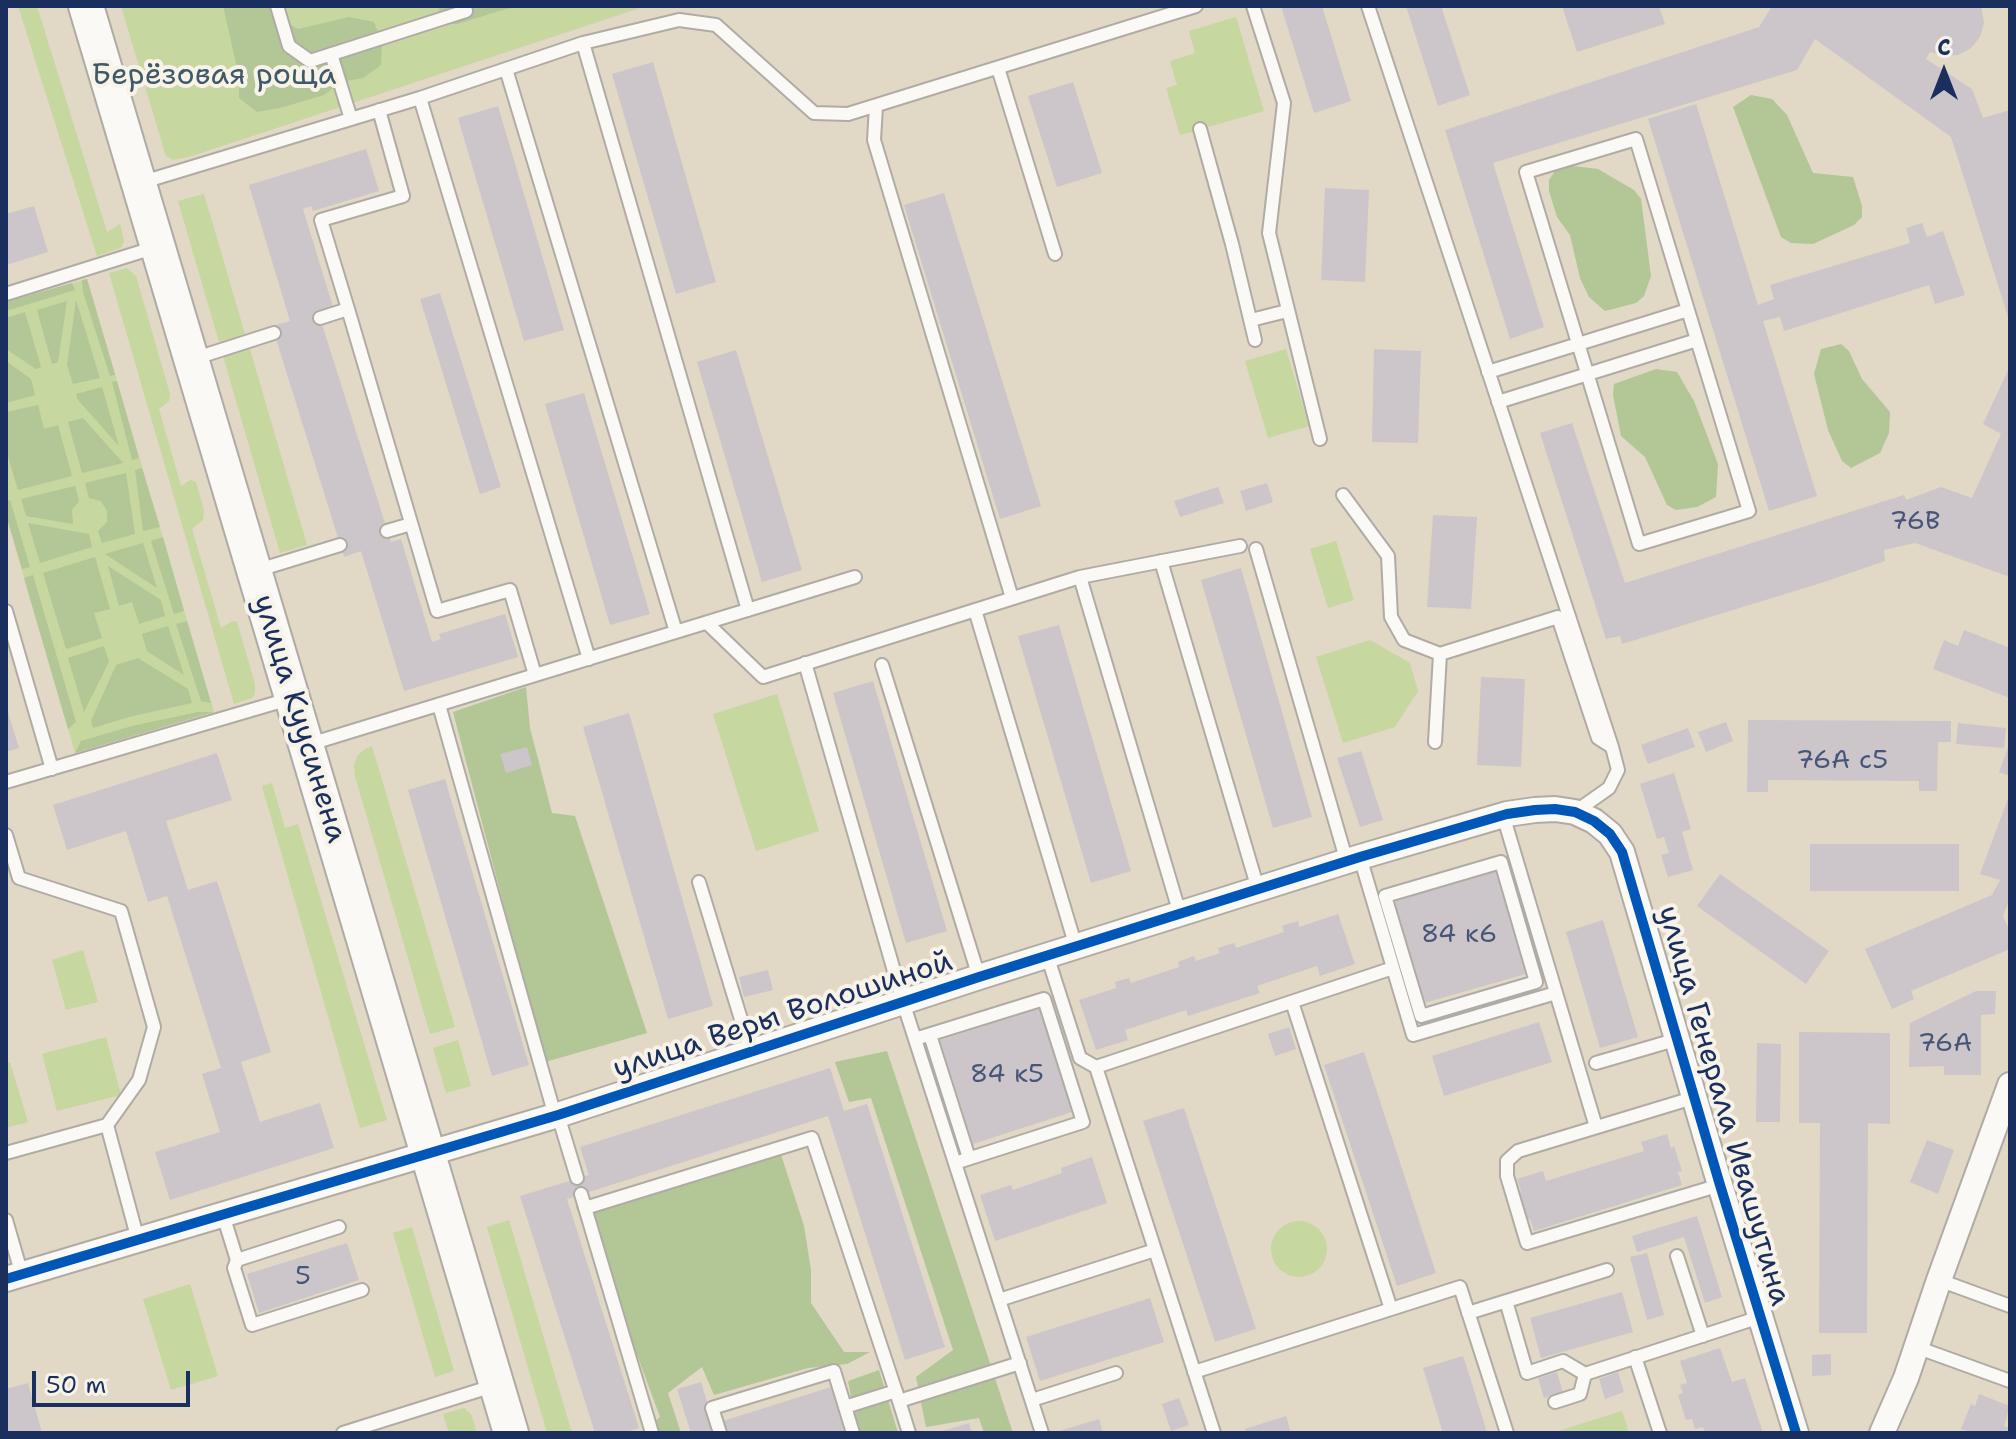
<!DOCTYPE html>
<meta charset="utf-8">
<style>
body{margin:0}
#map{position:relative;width:2016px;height:1439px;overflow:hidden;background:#e1d8c6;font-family:"Shantell Sans",sans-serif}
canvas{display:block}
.frame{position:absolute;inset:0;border:8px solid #1b2f5e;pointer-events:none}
.north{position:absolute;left:1904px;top:32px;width:80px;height:80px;-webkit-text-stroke:6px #f7f3e8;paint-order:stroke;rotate:0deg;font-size:22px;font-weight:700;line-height:32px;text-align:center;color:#1b2f5e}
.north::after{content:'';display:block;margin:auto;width:28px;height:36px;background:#1b2f5e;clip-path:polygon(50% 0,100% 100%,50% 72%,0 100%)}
.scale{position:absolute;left:32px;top:1371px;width:158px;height:36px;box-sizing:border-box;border:4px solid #1b2f5e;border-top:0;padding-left:10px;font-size:24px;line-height:28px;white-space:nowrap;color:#1b2f5e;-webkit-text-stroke:6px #f7f3e8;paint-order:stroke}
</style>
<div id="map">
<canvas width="2016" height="1439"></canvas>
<div class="frame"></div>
<div class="north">С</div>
<div class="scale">50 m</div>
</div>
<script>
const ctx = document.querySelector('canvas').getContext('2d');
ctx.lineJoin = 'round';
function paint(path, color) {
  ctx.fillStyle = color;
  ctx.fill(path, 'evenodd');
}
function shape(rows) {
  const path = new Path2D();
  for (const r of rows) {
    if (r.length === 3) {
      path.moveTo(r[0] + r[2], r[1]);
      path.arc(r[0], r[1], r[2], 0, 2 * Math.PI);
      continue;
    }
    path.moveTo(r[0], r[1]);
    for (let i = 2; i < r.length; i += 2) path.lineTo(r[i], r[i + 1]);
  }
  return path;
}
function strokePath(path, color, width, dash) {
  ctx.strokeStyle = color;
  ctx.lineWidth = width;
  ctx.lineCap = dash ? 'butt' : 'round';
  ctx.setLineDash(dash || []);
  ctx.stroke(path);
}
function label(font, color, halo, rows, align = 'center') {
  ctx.font = font + ' "Shantell Sans",sans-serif';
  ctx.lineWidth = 8;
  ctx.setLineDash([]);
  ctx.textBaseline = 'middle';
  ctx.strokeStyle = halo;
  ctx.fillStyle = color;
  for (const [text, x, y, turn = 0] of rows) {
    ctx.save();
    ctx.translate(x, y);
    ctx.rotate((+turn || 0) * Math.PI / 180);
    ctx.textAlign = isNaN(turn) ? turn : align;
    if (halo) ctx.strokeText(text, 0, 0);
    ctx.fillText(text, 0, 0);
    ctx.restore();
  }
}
paint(shape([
 [18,6,37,6,107,232,120,224,124,241,121,248,117,249,97,256],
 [121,6,646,6,189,157,173,160,166,156,164,150],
 [1236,17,1264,111,1180,135,1166,88,1177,85,1170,61,1195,53,1189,31],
 [204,194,245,334,219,342,178,201],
 [127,268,136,276,170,394,169,401,159,409,181,486,190,480,196,482,204,510,203,520,192,529,221,628,233,621,237,622,255,684,255,694,252,698,234,704,109,273],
 [87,279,214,712,75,753,6,515,6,302],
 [250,349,307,545,280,553,223,356],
 [1286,349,1309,426,1268,438,1245,361],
 [1336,541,1354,600,1328,608,1310,549],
 [1370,640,1410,663,1418,691,1395,727,1343,743,1316,657],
 [777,694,819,831,756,851,713,714],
 [372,746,455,1027,430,1034,355,776,354,765,357,756,365,749],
 [272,783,285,828,298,824,387,1120,360,1128,262,786],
 [83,950,98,1002,66,1010,52,960],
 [106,1037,121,1095,57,1111,42,1054],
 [458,1040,471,1086,446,1093,433,1048],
 [10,1062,28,1122,6,1128,6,1064],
 [509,1220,572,1433,547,1433,487,1227],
 [1299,1249,28],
 [412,1227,454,1371,435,1377,393,1233],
 [190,1284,218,1376,171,1390,143,1299],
 [464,1408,471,1414,477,1433,449,1433,443,1414],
 [1622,1411,1629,1433,1556,1433,1555,1432]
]), '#c6d7a0');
paint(shape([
 [223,6,275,6,278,17,298,29,349,17,374,22,382,43,381,65,363,78,341,82,324,95,280,108,257,112,239,98,239,76],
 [440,6,522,6,502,10,458,24,436,24],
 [1751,95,1772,99,1787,115,1813,173,1853,177,1862,206,1862,217,1854,225,1813,244,1791,243,1781,237,1733,107],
 [1565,165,1598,169,1634,190,1641,199,1651,276,1644,296,1636,303,1605,311,1589,297,1580,278,1570,235,1557,217,1549,191,1549,180,1555,171],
 [87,279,115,374,115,375,110,376,83,292,82,280],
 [72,283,75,290,6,311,6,302],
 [76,300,100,378,73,384,67,365],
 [67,301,58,362,52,364,37,310],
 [25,312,41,367,36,369,6,349,6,318],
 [1841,344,1849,351,1862,379,1890,412,1889,433,1880,453,1851,468,1842,461,1828,430,1814,374,1821,349],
 [6,361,31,379,35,395,6,403],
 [1656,369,1677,372,1694,401,1718,464,1716,497,1697,507,1676,510,1667,505,1645,457,1621,436,1613,395,1614,384],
 [117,381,139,458,132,460,112,382],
 [102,387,119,446,78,400,76,394],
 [38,405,44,429,58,425,72,476,18,490,6,450,6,412],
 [83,418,123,463,82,473,68,422],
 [142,468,160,527,143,531,135,470],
 [126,473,135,534,102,543,98,531,107,522,107,511,101,501,89,498,85,483],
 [75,486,79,501,72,510,73,524,26,516,21,499],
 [10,500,30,567,22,569,6,515,6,501],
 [28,523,89,534,92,547,40,563],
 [163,537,184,611,174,614,151,541],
 [143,543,157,588,105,554],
 [95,557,110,609,94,613,102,638,66,649,43,573],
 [108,566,161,600,165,616,139,624,132,602,119,606],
 [33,575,76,722,68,729,24,578],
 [187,621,211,703,201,701,176,624],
 [168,626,184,675,147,651,142,634],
 [104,646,109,662,84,712,68,658],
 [138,658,188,689,192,703,129,717,93,728,91,721,116,665],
 [526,687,530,728,552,813,575,816,647,1033,545,1062,453,712],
 [198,712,214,712,75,753,81,741,132,726],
 [887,1051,1013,1433,984,1433,979,1418,926,1427,916,1377,953,1350,871,1098,849,1102,835,1062],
 [777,1142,804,1226,811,1270,811,1303,844,1352,870,1352,847,1364,808,1368,714,1395,702,1367,668,1393,681,1433,641,1433,660,1417,639,1360,576,1207],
 [879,1370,898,1433,858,1433,848,1381]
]), '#b2c696');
paint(shape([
 [1281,6,1322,6,1351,101,1314,113],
 [1406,6,1441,6,1470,95,1438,106],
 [1562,6,1659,6,1665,24,1577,52],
 [1772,6,1981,6,1984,23,1980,37,1971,48,1958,55,1944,56,1930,52,1926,59,1972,89,1983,118,2010,110,2010,323,1951,137,1815,39,1797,70,1493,163,1544,327,1510,339,1445,130,1759,27],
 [653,62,716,282,676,294,612,74],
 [1073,82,1102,173,1057,187,1028,96],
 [1696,104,1758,305,1774,299,1770,285,1910,243,1906,228,1922,223,1927,237,1943,231,1965,295,1935,304,1929,285,1784,331,1780,317,1763,321,1817,496,1769,511,1648,119],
 [498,106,564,330,524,341,458,118],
 [366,149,379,191,313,211,311,206,303,209,333,307,319,312,320,318,391,542,401,539,432,642,441,639,439,634,505,614,518,657,404,691,361,551,344,557,272,326,290,321,249,185],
 [1325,188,1369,190,1365,282,1321,280],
 [944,193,1041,506,1000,519,904,205],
 [34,206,48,252,6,265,6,214],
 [440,293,501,487,480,494,420,299],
 [1374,349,1421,351,1418,443,1372,442],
 [736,350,802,570,762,582,697,362],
 [2010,366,2010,577,1915,543,1884,550,1885,561,1821,583,1622,644,1620,636,1606,639,1540,433,1572,423,1625,583,1904,495,1906,500,1941,487,1972,498,2001,434,1983,424],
 [584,393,650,614,610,625,545,404],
 [1267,483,1273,502,1246,511,1240,491],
 [1218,487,1224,503,1180,517,1174,501],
 [1433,515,1477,517,1471,609,1427,607],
 [1241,568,1312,817,1273,828,1201,580],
 [1059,625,1131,871,1091,883,1018,636],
 [1964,630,2010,648,2010,698,1933,669,1944,640,1958,646],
 [1481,677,1525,679,1521,767,1477,765],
 [873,681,947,931,906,943,833,693],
 [6,706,19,748,6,752],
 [629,713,713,1006,668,1019,583,727],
 [1748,720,1951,721,1951,742,1938,742,1937,791,1919,791,1919,781,1768,780,1768,792,1747,792],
 [1726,722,1733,741,1706,752,1698,732],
 [1958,723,2006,728,2004,748,1956,744],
 [1688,728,1695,747,1648,764,1641,745],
 [2010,743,2010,776,1999,772],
 [527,747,532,765,506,773,500,754],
 [1361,751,1383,820,1360,827,1337,758],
 [217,753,232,800,166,821,188,890,217,881,271,1052,241,1062,260,1122,320,1103,334,1148,170,1200,155,1152,220,1132,202,1074,221,1068,167,896,148,902,126,831,67,850,53,805],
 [1674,773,1691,829,1682,832,1693,870,1668,877,1661,855,1669,853,1664,837,1657,839,1640,784],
 [445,779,529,1065,492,1076,408,790],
 [2010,793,2010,898,2003,916,2010,932,2010,949,1911,991,1914,999,1892,1009,1865,949,1992,895,2000,880,1980,874],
 [1810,844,1959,844,1959,891,1810,891],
 [1496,869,1526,974,1424,1003,1393,898],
 [1720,874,1829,951,1806,984,1697,906],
 [1338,914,1355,964,1320,976,1317,966,1257,986,1260,993,1188,1016,1186,1010,1125,1030,1128,1040,1096,1050,1079,1000,1116,988,1115,982,1129,978,1131,983,1179,967,1178,962,1194,956,1196,961,1220,953,1218,948,1234,943,1236,948,1284,932,1282,926,1298,921,1299,927],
 [1603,920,1638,1037,1600,1048,1566,932],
 [768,970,773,990,744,997,739,977],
 [1976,991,1996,991,1995,1014,1981,1015,1981,1075,1944,1075,1944,1066,1909,1067,1910,1023],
 [1042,1008,1075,1111,973,1144,940,1040],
 [1539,1022,1552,1062,1444,1096,1432,1056],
 [1289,1027,1296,1049,1275,1056,1268,1034],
 [1799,1032,1890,1033,1890,1124,1868,1123,1867,1333,1819,1333,1820,1123,1799,1123],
 [1757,1043,1781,1044,1780,1122,1756,1122],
 [1364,1052,1436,1273,1397,1286,1324,1065],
 [830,1068,844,1111,867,1104,945,1347,905,1360,828,1116,567,1199,639,1428,623,1433,595,1433,520,1196,589,1175,580,1147],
 [1184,1108,1256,1329,1215,1342,1143,1121],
 [1667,1134,1671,1148,1674,1146,1682,1171,1678,1172,1682,1185,1534,1231,1530,1219,1526,1220,1518,1192,1521,1191,1517,1179,1543,1171,1546,1181,1644,1151,1641,1142],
 [1927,1140,1954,1150,1938,1194,1910,1182],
 [1092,1157,1107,1203,995,1241,980,1195,1011,1185,1013,1190,1062,1173,1061,1168],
 [1697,1216,1722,1297,1705,1303,1684,1237,1637,1252,1632,1236],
 [347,1243,359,1280,259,1313,247,1274],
 [1647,1253,1664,1315,1647,1320,1630,1257],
 [1622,1292,1633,1332,1541,1358,1530,1318],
 [1150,1298,1164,1342,1040,1381,1026,1337],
 [1720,1348,1732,1382,1745,1378,1763,1433,1705,1433,1703,1427,1695,1429,1692,1419,1686,1420,1678,1395,1683,1393,1680,1385,1687,1383,1680,1361],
 [1831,1354,1831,1375,1812,1376,1812,1355],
 [1463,1356,1470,1377,1487,1433,1443,1433,1423,1368],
 [1557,1372,1563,1392,1544,1398,1538,1378],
 [1618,1372,1624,1392,1605,1399,1599,1379],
 [701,1382,716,1431,711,1433,691,1433,677,1389],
 [28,1383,42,1433,6,1433,6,1389],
 [831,1387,845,1433,726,1433,723,1421],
 [1979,1394,2010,1406,2004,1426,2010,1428,2009,1433,1972,1433,1961,1429,1971,1404,1975,1406],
 [1179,1398,1189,1425,1171,1431,1162,1404],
 [1286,1416,1291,1433,1246,1433,1245,1429],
 [1099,1419,1103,1433,1057,1433,1056,1432],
 [969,1423,972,1433,939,1433,939,1432]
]), '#ccc6ca');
const lane = shape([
 [277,6,289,46,310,61,466,11,464,6],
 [1253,6,1284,103,1269,233,1320,439],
 [1368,6,1612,747,1618,770,1609,788,1575,812],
 [583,43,748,610],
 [331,54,351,119],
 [998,68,1055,254],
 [506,69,676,632],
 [420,98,589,659],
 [876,106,874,140,1012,598],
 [1200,129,1232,244,1255,340],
 [1636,139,1749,511,1639,544,1526,172,1636,139],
 [143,182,420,98,583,43,679,20,716,25,814,113,848,114,1196,6],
 [6,294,156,247],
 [348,309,437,611,510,590,535,675],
 [320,318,348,309,321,220,403,196,379,110],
 [1251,320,1287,311],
 [193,359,274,333],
 [1488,372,1688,310],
 [1498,402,1697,340],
 [1343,495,1388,556,1391,617,1404,640,1440,654,1435,742],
 [387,531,411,524],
 [1256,549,1347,862],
 [1161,561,1258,889],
 [255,571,340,545],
 [1080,577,1180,914],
 [975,610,1076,947],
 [6,611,52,769],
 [707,623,763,677,1080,577,1240,546],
 [1440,654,1558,617,1598,738,1612,747],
 [805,663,903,1002,1042,1433],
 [882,665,979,977],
 [439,705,555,1116],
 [310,744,855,577],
 [6,782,289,699],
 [1503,815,1596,1127],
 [6,835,19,878,121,911,154,1027,139,1080,107,1125,138,1240],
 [1360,857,1413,1035,1556,993],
 [1501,862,1536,982,1421,1016,1385,896,1501,862],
 [699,882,751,1052],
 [1047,955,1080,1058,1096,1067,1214,1433],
 [1292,1002,1391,1309],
 [930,1035,969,1158],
 [915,1039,1044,999,1083,1122,955,1163],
 [1596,1063,1678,1039],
 [1096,1067,1393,968],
 [1696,1097,1518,1151,1507,1161,1507,1176,1527,1243,1720,1185],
 [558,1115,577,1178],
 [6,1153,107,1125],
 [581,1194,652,1433],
 [585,1208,812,1138,899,1401],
 [223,1215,237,1260,339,1227],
 [6,1220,22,1275],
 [1677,1256,1703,1336],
 [237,1260,234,1268,252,1325,362,1290],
 [1939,1280,2010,1306],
 [999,1300,1155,1250],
 [1506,1301,1527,1373,1563,1361,1585,1374,1760,1317],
 [1468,1313,1607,1270],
 [1916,1347,2010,1381],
 [1635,1357,1660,1433],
 [1194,1372,1460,1287,1507,1433],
 [1032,1400,1116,1373],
 [1555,1402,1580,1394,1585,1374],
 [845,1407,896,1391],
 [343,1433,496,1385],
 [720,1433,712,1408,834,1371,853,1433],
 [909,1433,899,1401,1020,1363]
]);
const street = shape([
 [6,1279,558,1115,979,977,1360,857,1507,814,1535,810,1555,809,1575,812,1594,821,1610,834,1622,852,1720,1185,1796,1433],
 [1882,1433,1906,1378,1939,1280,2010,1085]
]);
const secondary = shape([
 [86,6,511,1433]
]);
strokePath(lane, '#b0aba4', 16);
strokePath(street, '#b0aba4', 28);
strokePath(secondary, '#b0aba4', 38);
strokePath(lane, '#faf9f6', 12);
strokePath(street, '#faf9f6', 24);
strokePath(secondary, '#faf9f6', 34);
strokePath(shape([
 [6,1279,558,1115,979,977,1360,857,1507,814,1535,810,1555,809,1575,812,1594,821,1610,834,1622,852,1720,1185,1796,1433]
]), '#0057b8', 10);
label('26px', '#475579', null, [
 ["76В",1915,522],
 ["76А с5",1842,761],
 ["84 к6",1459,935],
 ["76А",1945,1044],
 ["84 к5",1007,1075],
 ["5",303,1277]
]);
label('30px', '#405967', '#f7f3e8', [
 ["Берёзовая роща",214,76]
]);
label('30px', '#1b2f5e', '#f7f3e8', [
 ["улица Куусинена",299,719,73],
 ["улица Веры Волошиной",783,1016,-18],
 ["улица Генерала Ивашутина",1723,1106,74]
]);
</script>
